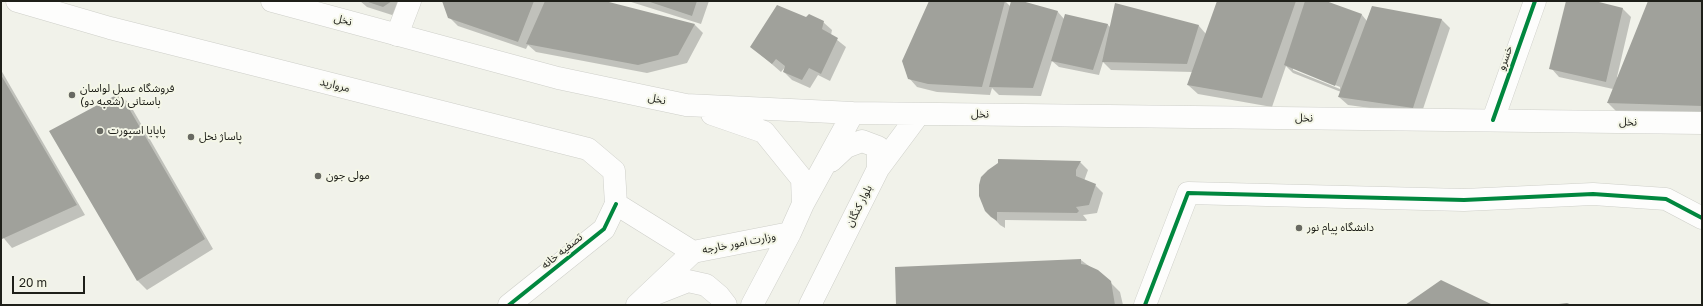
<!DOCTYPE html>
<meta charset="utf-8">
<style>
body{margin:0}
#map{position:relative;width:1703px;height:306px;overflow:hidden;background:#f1f2ea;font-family:"Golos Text",sans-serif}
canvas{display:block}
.frame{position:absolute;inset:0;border:2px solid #1e1f19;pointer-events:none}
.scale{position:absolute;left:12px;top:276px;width:73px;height:18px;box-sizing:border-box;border:2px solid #1e1f19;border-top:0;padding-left:5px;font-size:12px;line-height:14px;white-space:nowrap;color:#1e1f19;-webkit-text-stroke:3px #f4f6e7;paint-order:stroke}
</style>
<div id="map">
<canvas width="1703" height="306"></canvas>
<div class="frame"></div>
<div class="scale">20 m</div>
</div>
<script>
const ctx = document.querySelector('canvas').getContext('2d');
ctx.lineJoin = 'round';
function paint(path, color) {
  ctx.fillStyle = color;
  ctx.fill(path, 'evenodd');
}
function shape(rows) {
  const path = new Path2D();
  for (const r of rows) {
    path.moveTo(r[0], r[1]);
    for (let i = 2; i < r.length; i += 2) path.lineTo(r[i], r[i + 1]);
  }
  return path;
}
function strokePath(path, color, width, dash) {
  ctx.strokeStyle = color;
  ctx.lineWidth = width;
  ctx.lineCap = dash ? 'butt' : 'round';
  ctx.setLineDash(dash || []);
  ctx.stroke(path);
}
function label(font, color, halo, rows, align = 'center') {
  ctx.font = font + ' "Golos Text","Noto Sans Arabic",sans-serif';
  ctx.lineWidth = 4;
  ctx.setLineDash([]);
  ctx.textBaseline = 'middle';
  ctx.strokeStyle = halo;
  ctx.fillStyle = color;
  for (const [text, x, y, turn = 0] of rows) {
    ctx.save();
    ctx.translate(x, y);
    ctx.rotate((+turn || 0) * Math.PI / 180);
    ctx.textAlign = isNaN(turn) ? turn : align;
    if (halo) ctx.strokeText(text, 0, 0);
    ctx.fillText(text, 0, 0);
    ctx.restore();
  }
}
paint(shape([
 [360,1,412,1,392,15,367,7],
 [443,1,601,1,695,25,703,33,687,63,647,73,536,52,528,45,526,49,458,26,449,17],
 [628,1,709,1,701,24],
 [930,1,1005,1,1011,7,1012,1,1019,1,1058,12,1064,19,1107,24,1111,28,1116,5,1199,26,1206,34,1218,1,1323,1,1362,15,1367,21,1372,7,1442,20,1450,28,1421,115,1348,105,1339,97,1341,92,1293,73,1286,66,1272,107,1198,94,1188,85,1193,72,1111,70,1103,62,1099,75,1059,67,1052,61,1041,96,999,95,992,88,990,95,937,92,917,87,909,78],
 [1293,68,1340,87,1340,89,1293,70],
 [1567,1,1590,1,1623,9,1631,17,1617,77,1618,78,1649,1,1702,1,1702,115,1617,112,1608,103,1613,89,1559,77,1551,68],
 [806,19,823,22,832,30,831,35,846,47,830,81,818,75,810,88,792,80,784,72,786,66,781,72,752,47],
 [1,70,85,215,12,248,1,235],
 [119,94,129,103,213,249,147,290,138,281],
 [1080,162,1088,170,1084,181,1095,185,1103,193,1097,213,1083,215,1087,220,1086,221,1005,220,1005,228,1000,225,986,210],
 [1081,260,1110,282,1120,292,1123,305,897,305]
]), '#0003');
paint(shape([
 [365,1,392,1,383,7],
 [442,1,534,1,518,42,448,18],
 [545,1,605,1,695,24,678,55,638,65,526,44],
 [647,1,697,1,692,16],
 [929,1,1005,1,982,87,928,84,908,79,902,61],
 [1011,1,1022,1,1058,11,1033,88,989,87],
 [1217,1,1296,1,1262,98,1187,85],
 [1305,1,1326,1,1362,14,1335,86,1284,65],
 [1566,1,1595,1,1623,8,1606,82,1549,69],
 [1648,1,1702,1,1702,106,1607,103],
 [1115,3,1199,25,1187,64,1102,62],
 [777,5,806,17,809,14,824,21,822,29,838,38,821,74,809,68,802,80,783,72,785,66,776,59,772,64,750,47],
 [1372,6,1442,19,1413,108,1338,97],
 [1065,14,1108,24,1093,70,1051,61],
 [1,75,77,205,2,239,1,237],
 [120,93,205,239,137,281,49,131],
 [998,159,1081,161,1076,170,1076,176,1096,184,1089,205,1076,207,1079,211,1077,213,997,212,997,221,991,217,985,211,979,196,979,185,981,177,988,170,998,163],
 [1081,259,1081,264,1087,265,1098,270,1111,281,1115,305,896,305,895,267],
 [1441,280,1493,305,1405,305],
 [1567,303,1572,305,1559,305,1559,304]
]), '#a0a19b');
const minor = shape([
 [397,35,410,1],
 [1493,120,1535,1],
 [509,305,604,229,616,204],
 [1145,305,1188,193,1464,200,1593,194,1666,199,1702,218]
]);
const secondary = shape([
 [17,1,110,28,588,149,614,171,616,204,693,252],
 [272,1,558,78,686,105,853,113,1702,123],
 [712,114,764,132,802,179,803,204],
 [831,161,846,147,862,141,878,147,878,169],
 [655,294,688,281,706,285,719,296,726,305],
 [637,305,693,252,790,233],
 [752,305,790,233,803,204,853,113],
 [810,305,878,169,919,114]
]);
strokePath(minor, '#cecfc9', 23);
strokePath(secondary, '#cecfc9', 23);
strokePath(minor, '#fdfdfc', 22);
strokePath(secondary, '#fdfdfc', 22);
strokePath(shape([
 [1493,120,1535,1],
 [509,305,604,229,616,204],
 [1145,305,1188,193,1464,200,1593,194,1666,199,1702,218]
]), '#00873e', 4);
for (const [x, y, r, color] of [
 [72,95,4,"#686962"],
 [100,131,4,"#686962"],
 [191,137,4,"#686962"],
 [318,176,4,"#686962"],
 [1299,228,4,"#686962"]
]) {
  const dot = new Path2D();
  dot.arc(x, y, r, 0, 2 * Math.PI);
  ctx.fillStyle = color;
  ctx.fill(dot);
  strokePath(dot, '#f4f6e7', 1.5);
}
label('11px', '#1e1f19', '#f4f6e7', [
 ["نخل",343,20,15],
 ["خسرو",1505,58,-70],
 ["مروارید",335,85,14],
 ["نخل",657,99,12],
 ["نخل",980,114,1],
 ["نخل",1304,118,1],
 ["نخل",1628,122,1],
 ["بلوار کنگان",859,206,-63],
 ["وزارت امور خارجه",739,243,-11],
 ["تصفیه خانه",562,251,-39]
]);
label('11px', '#1e1f19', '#f4f6e7', [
 ["فروشگاه عسل لواسان",80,89],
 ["باستانی (شعبه دو)",80,102],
 ["پاپایا اسپورت",108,131],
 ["پاساژ نخل",199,137],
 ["مولی جون",326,176],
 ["دانشگاه پیام نور",1307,228]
], 'left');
</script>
